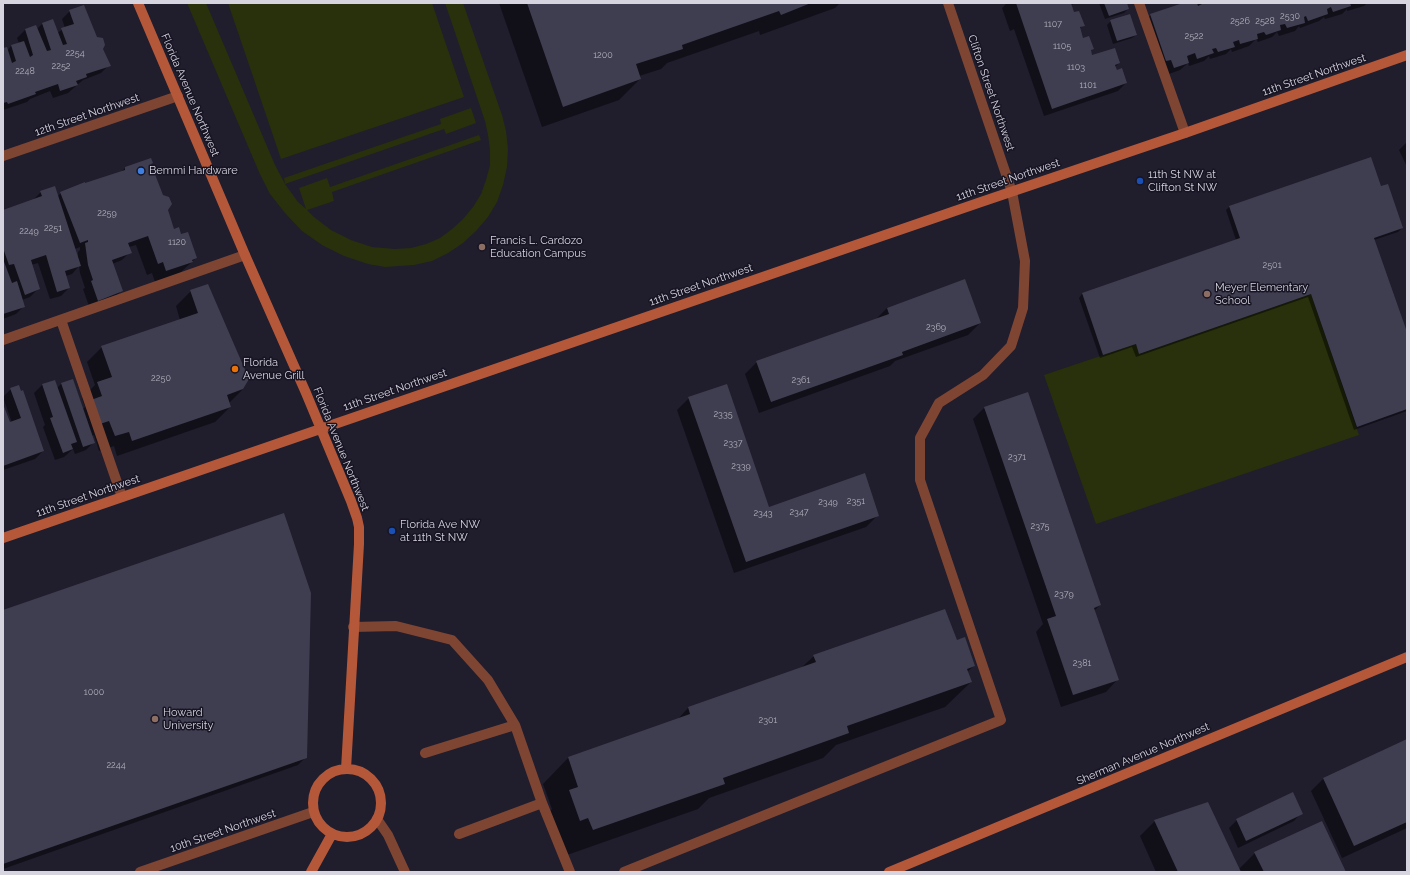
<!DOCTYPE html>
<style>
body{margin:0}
#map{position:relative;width:1410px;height:875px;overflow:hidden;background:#201d2d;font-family:Raleway,sans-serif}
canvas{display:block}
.frame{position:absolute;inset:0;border:4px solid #d6d4df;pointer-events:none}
</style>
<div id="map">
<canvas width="1410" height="875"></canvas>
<div class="frame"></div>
</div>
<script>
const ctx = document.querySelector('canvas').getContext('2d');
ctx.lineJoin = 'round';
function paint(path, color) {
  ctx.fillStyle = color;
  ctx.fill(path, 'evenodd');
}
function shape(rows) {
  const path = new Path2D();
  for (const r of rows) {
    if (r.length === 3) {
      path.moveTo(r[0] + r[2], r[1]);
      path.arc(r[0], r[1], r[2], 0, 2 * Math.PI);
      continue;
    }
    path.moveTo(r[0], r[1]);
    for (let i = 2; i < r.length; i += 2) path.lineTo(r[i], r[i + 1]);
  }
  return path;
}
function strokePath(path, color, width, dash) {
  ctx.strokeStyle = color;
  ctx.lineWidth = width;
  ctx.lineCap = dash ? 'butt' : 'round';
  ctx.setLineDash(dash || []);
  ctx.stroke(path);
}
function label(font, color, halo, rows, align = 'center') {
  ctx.font = font + ' Raleway,sans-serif';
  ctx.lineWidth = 3;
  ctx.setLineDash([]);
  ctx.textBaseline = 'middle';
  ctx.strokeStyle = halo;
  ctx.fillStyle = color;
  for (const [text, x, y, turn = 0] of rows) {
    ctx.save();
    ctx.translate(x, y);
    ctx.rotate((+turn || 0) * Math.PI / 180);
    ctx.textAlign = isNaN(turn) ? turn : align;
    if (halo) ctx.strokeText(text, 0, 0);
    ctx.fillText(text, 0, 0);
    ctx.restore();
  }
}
paint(shape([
 [187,3,206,3,275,165,285,184,284,178,441,124,440,119,471,108,476,123,446,134,444,129,285,184,298,202,306,209,299,188,327,178,330,187,479,135,481,140,332,192,334,201,307,210,314,217,331,230,351,240,372,247,395,249,411,248,426,244,440,238,452,229,463,219,473,207,481,194,486,180,490,165,490,150,488,135,485,121,445,3,463,3,502,115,506,131,508,149,507,167,503,185,497,202,488,217,476,231,463,243,448,253,432,261,414,265,385,267,368,264,344,256,322,245,302,231,285,213,270,194,259,172],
 [228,3,432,3,464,97,281,159],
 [1311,294,1359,435,1096,524,1044,375,1136,344,1140,354]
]), '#28310c');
paint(shape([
 [499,3,840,3,835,8,760,35,759,31,667,63,661,69,639,76,640,79,619,100,542,127],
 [1005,3,1074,3,1071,6,1073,14,1083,25,1079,29,1082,39,1092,49,1090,51,1092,56,1119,63,1115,67,1126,83,1118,91,1044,116,1014,29,1010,31,1002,8,1006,4],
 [1099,3,1126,3,1128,9,1124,13,1105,19],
 [1185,3,1367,3,1364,6,1347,11,1347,9,1342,14,1325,19,1324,17,1319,21,1300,28,1299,26,1295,31,1279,36,1277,32,1272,37,1258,42,1256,39,1249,46,1232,52,1231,49,1226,54,1210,59,1209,56,1204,61,1189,66,1188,63,1180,70,1166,75,1143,23,1151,15],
 [70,11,102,49,109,65,101,73,83,80,68,93,53,98,50,91,30,99,27,102,3,110,3,49,7,51,11,46,19,43,17,38,25,30,36,26,37,29,42,24,57,33,65,28,62,19],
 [1111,21,1136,35,1132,38,1113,44,1107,25],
 [1407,142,1407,167,1399,150],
 [150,164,174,230,181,235,196,258,180,273,155,282,152,273,147,275,136,245,129,247,130,252,122,260,112,264,121,291,113,299,90,309,83,289,85,288,80,273,79,266,72,274,66,276,69,288,61,296,50,299,38,263,31,265,38,289,30,297,22,300,24,306,16,314,3,319,3,211,33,200,41,192,58,196,61,193,121,172,125,168],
 [80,247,80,250,78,252,78,258,75,249],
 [1380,187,1402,228,1398,232,1374,240,1407,335,1407,411,1354,430,1308,297,1136,357,1132,347,1100,358,1079,298,1082,294,1236,240,1226,210,1229,207],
 [191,291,243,389,229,403,230,407,215,422,117,456,114,446,99,451,94,435,92,436,94,442,86,450,75,454,73,449,64,457,55,460,43,427,45,425,34,393,42,385,55,381,57,388,61,384,73,380,83,409,85,407,82,398,95,385,87,362,102,347,180,320,176,306],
 [887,308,980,323,968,335,895,361,890,366,759,413,745,374,757,362,876,319],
 [11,389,43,451,35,459,3,470,3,406,9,424,12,423,3,397],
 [689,398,768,508,878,515,866,527,734,573,677,410],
 [984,408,1100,605,1094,611,1117,680,1106,692,1061,707,1036,632,1043,624,973,419],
 [3,611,306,757,298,765,3,869],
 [956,642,974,666,967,672,971,682,945,707,836,745,823,758,709,798,698,809,567,855,544,817,552,809,543,784,568,758,677,720,688,708,801,668,814,656],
 [1407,740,1407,828,1342,858,1311,791,1323,779],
 [1301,813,1294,821,1238,848,1229,828,1237,820],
 [1155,821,1239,869,1255,853,1345,872,1156,872,1140,836]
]), '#0007');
paint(shape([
 [527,3,811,3,781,15,779,11,682,45,683,49,636,64,641,79,563,107],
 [1016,3,1071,3,1074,12,1079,11,1085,26,1080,27,1083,38,1089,36,1094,49,1091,50,1092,55,1115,48,1120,63,1115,65,1117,70,1122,68,1127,83,1052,109],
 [1104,3,1127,3,1129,9,1109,16],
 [1183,3,1197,3,1198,6,1204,3,1350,3,1351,6,1333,12,1331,7,1327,9,1328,14,1308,21,1306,16,1304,17,1305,23,1287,28,1285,24,1280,25,1281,30,1266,35,1264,32,1257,34,1258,39,1240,44,1239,40,1233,42,1235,47,1218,52,1216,48,1212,49,1214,53,1197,59,1195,53,1187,56,1189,63,1174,68,1171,60,1166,61,1150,14],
 [84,5,97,37,103,38,105,45,103,49,111,66,86,74,87,77,76,81,78,85,60,91,58,84,35,92,36,94,8,104,7,102,3,103,3,48,7,47,12,63,16,61,11,45,24,41,30,57,33,55,25,29,36,25,47,51,51,50,42,23,53,19,63,45,67,44,61,28,74,24,69,10],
 [1130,14,1137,35,1117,41,1110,20],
 [1371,157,1381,186,1388,184,1403,228,1374,238,1407,332,1407,409,1357,427,1311,294,1139,354,1136,344,1103,355,1082,293,1240,238,1229,206],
 [151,158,153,163,151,164,163,195,169,197,172,204,168,210,174,229,179,227,181,234,188,232,197,258,192,260,193,262,166,271,163,262,158,264,148,236,128,243,132,253,112,260,123,291,98,301,91,281,93,280,88,265,85,243,88,242,88,240,80,243,60,192,85,182,85,183,125,170,125,167],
 [55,186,81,266,65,271,70,288,57,292,46,255,31,260,40,289,25,295,14,264,9,265,3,248,3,210,42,196,40,191],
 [3,259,12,283,17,281,25,307,3,314],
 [965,279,981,323,902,352,903,355,771,402,756,361,889,314,887,308],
 [208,284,249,379,243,389,227,395,231,407,132,441,129,432,115,436,109,421,100,424,91,400,102,396,97,382,112,377,101,346,198,313,190,290],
 [73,379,95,443,83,447,61,383],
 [55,380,77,442,71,444,73,449,63,453,50,418,53,417,42,384],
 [727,384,769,507,865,473,879,516,746,562,688,397],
 [19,385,21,391,23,390,44,451,3,466,3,404,10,422,21,418,10,388],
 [1028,392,1101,605,1094,608,1119,680,1073,695,1047,619,1056,616,984,407],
 [284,513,311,593,307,758,3,864,3,610],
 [945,609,957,640,965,637,975,666,967,669,972,682,847,726,849,733,723,778,725,784,593,830,588,818,580,821,569,790,578,787,568,757,690,714,688,707,816,662,813,655],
 [1407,739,1407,822,1354,846,1323,778],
 [1293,792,1303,814,1246,841,1236,819],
 [1208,802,1241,872,1178,872,1154,820],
 [1322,821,1346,872,1264,872,1254,852]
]), '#3f3e50');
strokePath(shape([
 [1139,3,1185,133],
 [61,320,122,497],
 [3,340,245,255],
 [353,627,396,626,452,640,488,680,515,725,542,803,570,872],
 [425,753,515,725],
 [459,834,542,803],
 [624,872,1001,720,920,480,920,438,939,403,983,375,1011,346,1023,308,1025,261,1012,192]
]), '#7f4533', 10);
strokePath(shape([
 [948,3,1012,192],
 [3,156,178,96],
 [377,819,388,835,405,872],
 [140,872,313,812]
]), '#7f4533', 10);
strokePath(shape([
 [138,3,245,255,306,393,351,501,357,518,359,527,359,544,346,769],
 [3,538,981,202,1185,133,1407,55],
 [347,803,34],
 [311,872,332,834],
 [889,872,1407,657]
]), '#b5583a', 10);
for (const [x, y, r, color] of [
 [141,171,4,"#3f7fe0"],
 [1140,181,4,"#1a4fb4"],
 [482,247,4,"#8d6e63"],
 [1207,294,4,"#8d6e63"],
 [235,369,4,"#e8710a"],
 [392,531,4,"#1a4fb4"],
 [155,719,4,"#8d6e63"]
]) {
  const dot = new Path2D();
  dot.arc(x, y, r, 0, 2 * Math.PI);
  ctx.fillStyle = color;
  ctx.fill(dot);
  strokePath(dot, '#171423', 1.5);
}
label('9px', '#b0aebb', null, [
 ["2530",1290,16],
 ["2526",1240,21],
 ["2528",1265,21],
 ["1107",1053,24],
 ["2522",1194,36],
 ["1105",1062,46],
 ["2254",75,53],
 ["1200",603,55],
 ["2252",61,66],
 ["1103",1076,67],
 ["2248",25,71],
 ["1101",1088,85],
 ["2259",107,213],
 ["2251",53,228],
 ["2249",29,231],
 ["1120",177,242],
 ["2501",1272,265],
 ["2369",936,327],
 ["2250",161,378],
 ["2361",801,380],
 ["2335",723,414],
 ["2337",733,443],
 ["2371",1017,457],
 ["2339",741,466],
 ["2351",856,501],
 ["2349",828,502],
 ["2347",799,512],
 ["2343",763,513],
 ["2375",1040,526],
 ["2379",1064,594],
 ["2381",1082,663],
 ["1000",94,692],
 ["2301",768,720],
 ["2244",116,765]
]);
label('11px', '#d6d4df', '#171423', [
 ["11th Street Northwest",1314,75,-19],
 ["Clifton Street Northwest",991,93,71],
 ["Florida Avenue Northwest",190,95,67],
 ["12th Street Northwest",87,115,-19],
 ["11th Street Northwest",1008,180,-19],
 ["11th Street Northwest",701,285,-19],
 ["11th Street Northwest",395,390,-19],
 ["Florida Avenue Northwest",341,449,68],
 ["11th Street Northwest",88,496,-19],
 ["Sherman Avenue Northwest",1143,754,-23],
 ["10th Street Northwest",223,831,-19]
]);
label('11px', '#d6d4df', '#171423', [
 ["Bemmi Hardware",149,171],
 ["11th St NW at",1148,175],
 ["Clifton St NW",1148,188],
 ["Francis L. Cardozo",490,241],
 ["Education Campus",490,254],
 ["Meyer Elementary",1215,288],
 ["School",1215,301],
 ["Florida",243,363],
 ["Avenue Grill",243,376],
 ["Florida Ave NW",400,525],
 ["at 11th St NW",400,538],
 ["Howard",163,713],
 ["University",163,726]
], 'left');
</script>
